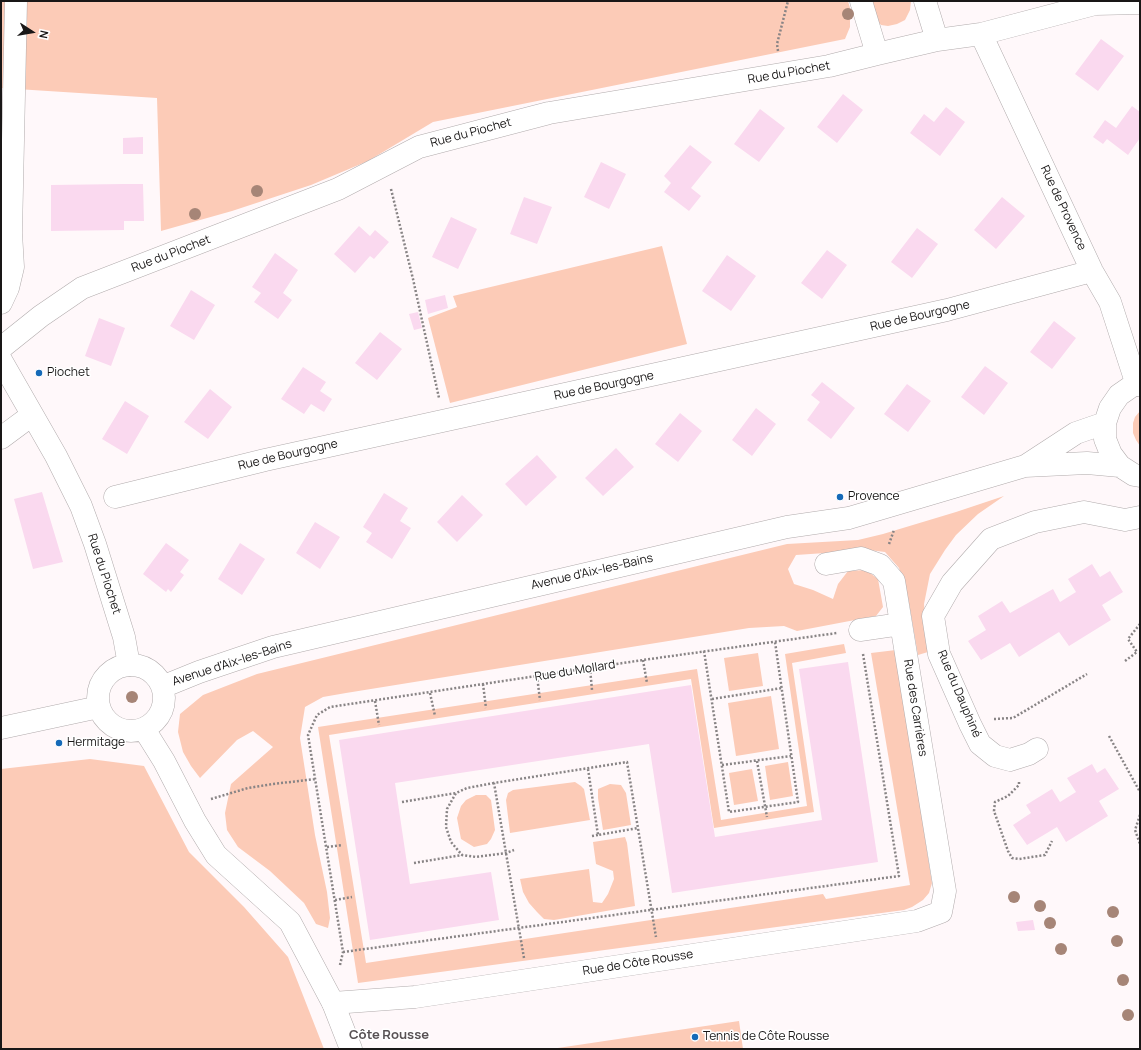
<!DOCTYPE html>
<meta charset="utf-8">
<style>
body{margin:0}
#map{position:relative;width:1141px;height:1050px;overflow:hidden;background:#fff8fa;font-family:Manrope,sans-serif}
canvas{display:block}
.frame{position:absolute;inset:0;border:2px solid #191717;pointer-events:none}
.north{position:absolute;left:12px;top:12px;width:40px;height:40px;-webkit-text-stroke:3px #fff;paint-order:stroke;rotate:102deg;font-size:11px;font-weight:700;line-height:16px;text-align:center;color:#191717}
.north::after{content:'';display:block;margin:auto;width:14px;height:18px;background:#191717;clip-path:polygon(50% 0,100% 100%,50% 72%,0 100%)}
</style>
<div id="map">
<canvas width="1141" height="1050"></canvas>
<div class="frame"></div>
<div class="north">N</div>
</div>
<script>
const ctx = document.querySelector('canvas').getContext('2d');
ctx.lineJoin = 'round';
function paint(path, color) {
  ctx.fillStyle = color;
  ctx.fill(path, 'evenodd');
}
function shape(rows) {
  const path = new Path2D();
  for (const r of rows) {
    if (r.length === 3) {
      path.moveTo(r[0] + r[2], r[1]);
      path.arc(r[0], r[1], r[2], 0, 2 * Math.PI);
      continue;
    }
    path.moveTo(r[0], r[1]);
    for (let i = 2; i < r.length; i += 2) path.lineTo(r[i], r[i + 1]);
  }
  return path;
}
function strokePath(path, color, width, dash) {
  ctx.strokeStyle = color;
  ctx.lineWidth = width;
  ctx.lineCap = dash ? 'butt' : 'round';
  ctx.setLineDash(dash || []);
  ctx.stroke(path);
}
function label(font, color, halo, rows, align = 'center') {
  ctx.font = font + ' Manrope,sans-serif';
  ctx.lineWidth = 3;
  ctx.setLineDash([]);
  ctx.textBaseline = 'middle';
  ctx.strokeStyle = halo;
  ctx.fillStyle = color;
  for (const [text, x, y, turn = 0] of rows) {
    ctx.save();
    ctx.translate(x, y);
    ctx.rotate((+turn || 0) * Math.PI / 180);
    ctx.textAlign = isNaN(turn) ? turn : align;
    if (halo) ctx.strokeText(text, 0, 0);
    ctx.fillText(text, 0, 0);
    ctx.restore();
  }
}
paint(shape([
 [1,1,848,1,850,8,850,27,845,39,433,122,368,161,311,185,232,211,161,231,157,98,1,88],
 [871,1,911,1,910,10,905,20,897,24,888,26,881,25,876,19],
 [662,246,687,344,450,403,428,318,457,307,453,296],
 [1140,411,1140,446,1136,440,1133,433,1133,423,1135,417],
 [1004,496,978,514,956,535,945,550,930,574,924,604,928,652,918,655,908,598,899,568,885,552,869,550,796,555,788,569,794,584,813,590,833,599,838,584,848,571,866,570,878,579,883,607,876,616,797,631,784,626,749,628,346,693,323,697,305,707,300,738,315,835,327,892,330,918,328,928,316,924,304,903,270,871,238,847,227,830,225,813,231,784,273,747,253,731,237,740,200,778,191,766,183,752,178,732,180,714,203,695,257,674,787,544,858,540,883,534,956,512],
 [844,644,846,653,792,663,814,812,714,828,691,679,329,735,366,963,823,894,826,899,910,885,871,653,896,650,932,883,929,893,923,900,912,907,904,910,358,983,318,727,697,669,721,820,807,806,785,654],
 [758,653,763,686,729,691,724,658],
 [771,696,779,749,736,756,728,703],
 [90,759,144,766,189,852,244,907,288,957,324,1049,1,1049,1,769],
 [788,762,793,796,770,800,765,766],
 [752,769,758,801,734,805,729,773],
 [575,782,581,786,584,789,590,820,510,833,506,800,508,793,513,790],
 [610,784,621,785,626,793,631,825,603,830,598,798,598,789],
 [476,795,486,795,491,800,495,830,491,839,487,844,474,847,461,839,457,818,461,806,466,800],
 [625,837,627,843,635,906,554,920,544,919,537,912,529,903,523,892,520,879,589,869,593,902,602,903,608,894,614,879,613,871,596,864,593,842],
 [739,1021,743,1049,551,1049]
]), '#fccbb7');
paint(shape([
 [1101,39,1124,56,1098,91,1075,74],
 [843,94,863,110,837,143,817,127],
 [1132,106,1140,112,1140,138,1128,155,1107,139,1103,144,1093,137,1105,120,1116,128],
 [946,107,965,122,940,156,910,133,924,114,934,122],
 [760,109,785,128,759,162,734,144],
 [143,137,143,154,123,154,123,138],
 [690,145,712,162,691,188,701,196,689,211,664,192,671,183,664,176],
 [601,162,626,174,609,209,584,197],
 [124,184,143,184,144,221,124,221,124,230,51,231,51,185],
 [524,197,552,207,537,244,510,234],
 [1002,197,1025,216,996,249,974,230],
 [451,217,477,229,458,269,432,257],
 [359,226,370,236,375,230,389,242,374,259,370,256,355,273,334,254],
 [917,228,938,244,912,278,891,262],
 [827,250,847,265,822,299,801,283],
 [275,253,298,270,283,293,292,300,278,319,254,302,261,293,252,287],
 [727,255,756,276,731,311,702,291],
 [191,290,215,305,194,340,170,326],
 [445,295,448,308,428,314,425,300],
 [418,312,422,328,414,330,409,314],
 [99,318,125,328,111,366,85,356],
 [1054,321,1076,338,1052,369,1030,352],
 [380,332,402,349,377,380,355,363],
 [985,366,1008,383,984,415,961,397],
 [303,367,326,382,320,391,332,399,324,412,311,404,304,414,281,399],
 [822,382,855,408,831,439,807,420,820,402,811,395],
 [907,384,931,401,908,432,884,414],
 [210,389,232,407,208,439,184,422],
 [125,401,149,416,127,454,102,439],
 [756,408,776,424,752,456,732,440],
 [680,413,702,431,678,462,655,444],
 [616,448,634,467,603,496,585,478],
 [537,455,557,477,526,506,505,484],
 [42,492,63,562,33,569,14,499],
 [384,493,408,508,400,521,411,528,392,559,366,542,372,533,363,527],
 [462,495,483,515,457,542,437,522],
 [315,522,340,537,320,569,296,553],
 [166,543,189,560,180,572,184,575,171,592,168,589,166,592,143,574],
 [240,543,265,559,242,595,218,579],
 [1092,564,1100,577,1110,571,1123,592,1102,605,1111,620,1069,646,1059,632,1019,657,1010,643,981,660,968,641,986,630,978,616,1002,601,1010,613,1053,589,1060,602,1076,592,1068,579],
 [848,662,878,862,672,893,649,744,395,783,410,884,491,872,499,920,370,940,339,740,691,685,715,837,822,820,799,669],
 [1092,764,1097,773,1105,768,1119,789,1099,801,1108,816,1066,842,1057,827,1027,845,1013,825,1031,813,1026,805,1052,789,1060,802,1076,792,1067,778],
 [1033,920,1035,930,1018,931,1016,922]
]), '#fad9ef');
const minor = shape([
 [861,1,877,54],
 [925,1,937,40],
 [981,34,1092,271,1110,302,1137,385],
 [1,303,8,288,13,267,11,233,16,1],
 [1,348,41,316,82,288,338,189,419,147,549,113,829,66,877,54,937,40,981,34,1095,4,1140,3],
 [1,360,56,456,81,506,95,544,124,637,129,665],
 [1,438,32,415],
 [115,497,265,460,947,310,1092,271],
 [860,630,901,624],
 [1037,749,1029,754,1010,760,995,756,980,744,970,724,939,654,933,616,952,583,991,539,1035,522,1084,512,1125,520,1140,517],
 [333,1003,415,997,917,921,941,912,945,891,894,581,880,565,861,558,826,564]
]);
const major = shape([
 [1140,384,1132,386,1119,395,1110,408,1105,423,1105,439,1111,454,1120,466,1134,475,1140,476],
 [1027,465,1076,433,1105,423],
 [131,698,33],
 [162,687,199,672,273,647,787,527,849,518,1025,466,1087,463,1120,466],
 [1,728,99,707],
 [144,729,164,761,195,821,216,855,290,922,333,1003,351,1049]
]);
strokePath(minor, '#b1abac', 23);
strokePath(major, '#b1abac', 23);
strokePath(shape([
 [778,51,777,44,788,1],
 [391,189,413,279,439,398],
 [889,544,894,530],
 [704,651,729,812,798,802,775,642],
 [643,660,647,683],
 [1125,661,1137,652,1128,639,1140,624],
 [590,668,592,690],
 [537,676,540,700],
 [483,684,486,708],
 [430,693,435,716],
 [712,699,782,688],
 [375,701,379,725],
 [994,719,1013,718,1087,674],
 [1109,736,1140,792],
 [757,761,767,817],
 [722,765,791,756],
 [588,769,598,835,638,828],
 [1019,782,1019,785,1008,796,995,802,994,811,1008,851,1012,858,1019,859,1045,855,1052,841],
 [494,783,467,788,456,793,447,809,446,827,451,842,462,855,476,857,506,853,514,850],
 [211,799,248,788,273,784,316,779],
 [402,802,456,793],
 [1140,815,1135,830,1140,844],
 [592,836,598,835],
 [327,847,342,845],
 [414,863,462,855],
 [335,900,352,897],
 [343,952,899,876,863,654],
 [524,958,494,783,627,762,656,937],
 [340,965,343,952,308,735,317,715,330,707,643,660,837,633]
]), '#888485', 2.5, [2, 2]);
strokePath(minor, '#fff', 22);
strokePath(major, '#fff', 22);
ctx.fillStyle = '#a68577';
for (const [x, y] of [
 [848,14],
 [257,191],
 [195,214],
 [132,697],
 [1014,897],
 [1040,906],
 [1113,912],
 [1050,923],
 [1117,941],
 [1061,949],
 [1123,980],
 [1128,1015]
]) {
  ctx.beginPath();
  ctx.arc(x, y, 6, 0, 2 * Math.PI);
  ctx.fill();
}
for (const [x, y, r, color] of [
 [39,373,4,"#156ab8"],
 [840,497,4,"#156ab8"],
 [59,743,4,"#156ab8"],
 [695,1037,4,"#156ab8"]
]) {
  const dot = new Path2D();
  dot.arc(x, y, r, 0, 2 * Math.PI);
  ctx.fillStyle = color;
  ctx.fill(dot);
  strokePath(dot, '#fff', 1.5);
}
label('12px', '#191717', '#fff', [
 ["Rue du Piochet",789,73,-10],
 ["Rue du Piochet",471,133,-15],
 ["Rue de Provence",1063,208,65],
 ["Rue du Piochet",171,254,-21],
 ["Rue de Bourgogne",920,316,-13],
 ["Rue de Bourgogne",604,386,-12],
 ["Rue de Bourgogne",288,455,-13],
 ["Avenue d'Aix-les-Bains",592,572,-13],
 ["Rue du Piochet",104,574,72],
 ["Avenue d'Aix-les-Bains",232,663,-18],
 ["Rue du Mollard",575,671,-9],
 ["Rue du Dauphiné",959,694,67],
 ["Rue des Carrières",915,708,81],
 ["Rue de Côte Rousse",638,963,-9]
]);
label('12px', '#191717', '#fff', [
 ["Piochet",47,373],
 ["Provence",848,497],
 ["Hermitage",67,743],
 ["Tennis de Côte Rousse",703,1037]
], 'left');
label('bold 13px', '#585254', '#fff', [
 ["Côte Rousse",389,1035]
]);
</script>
